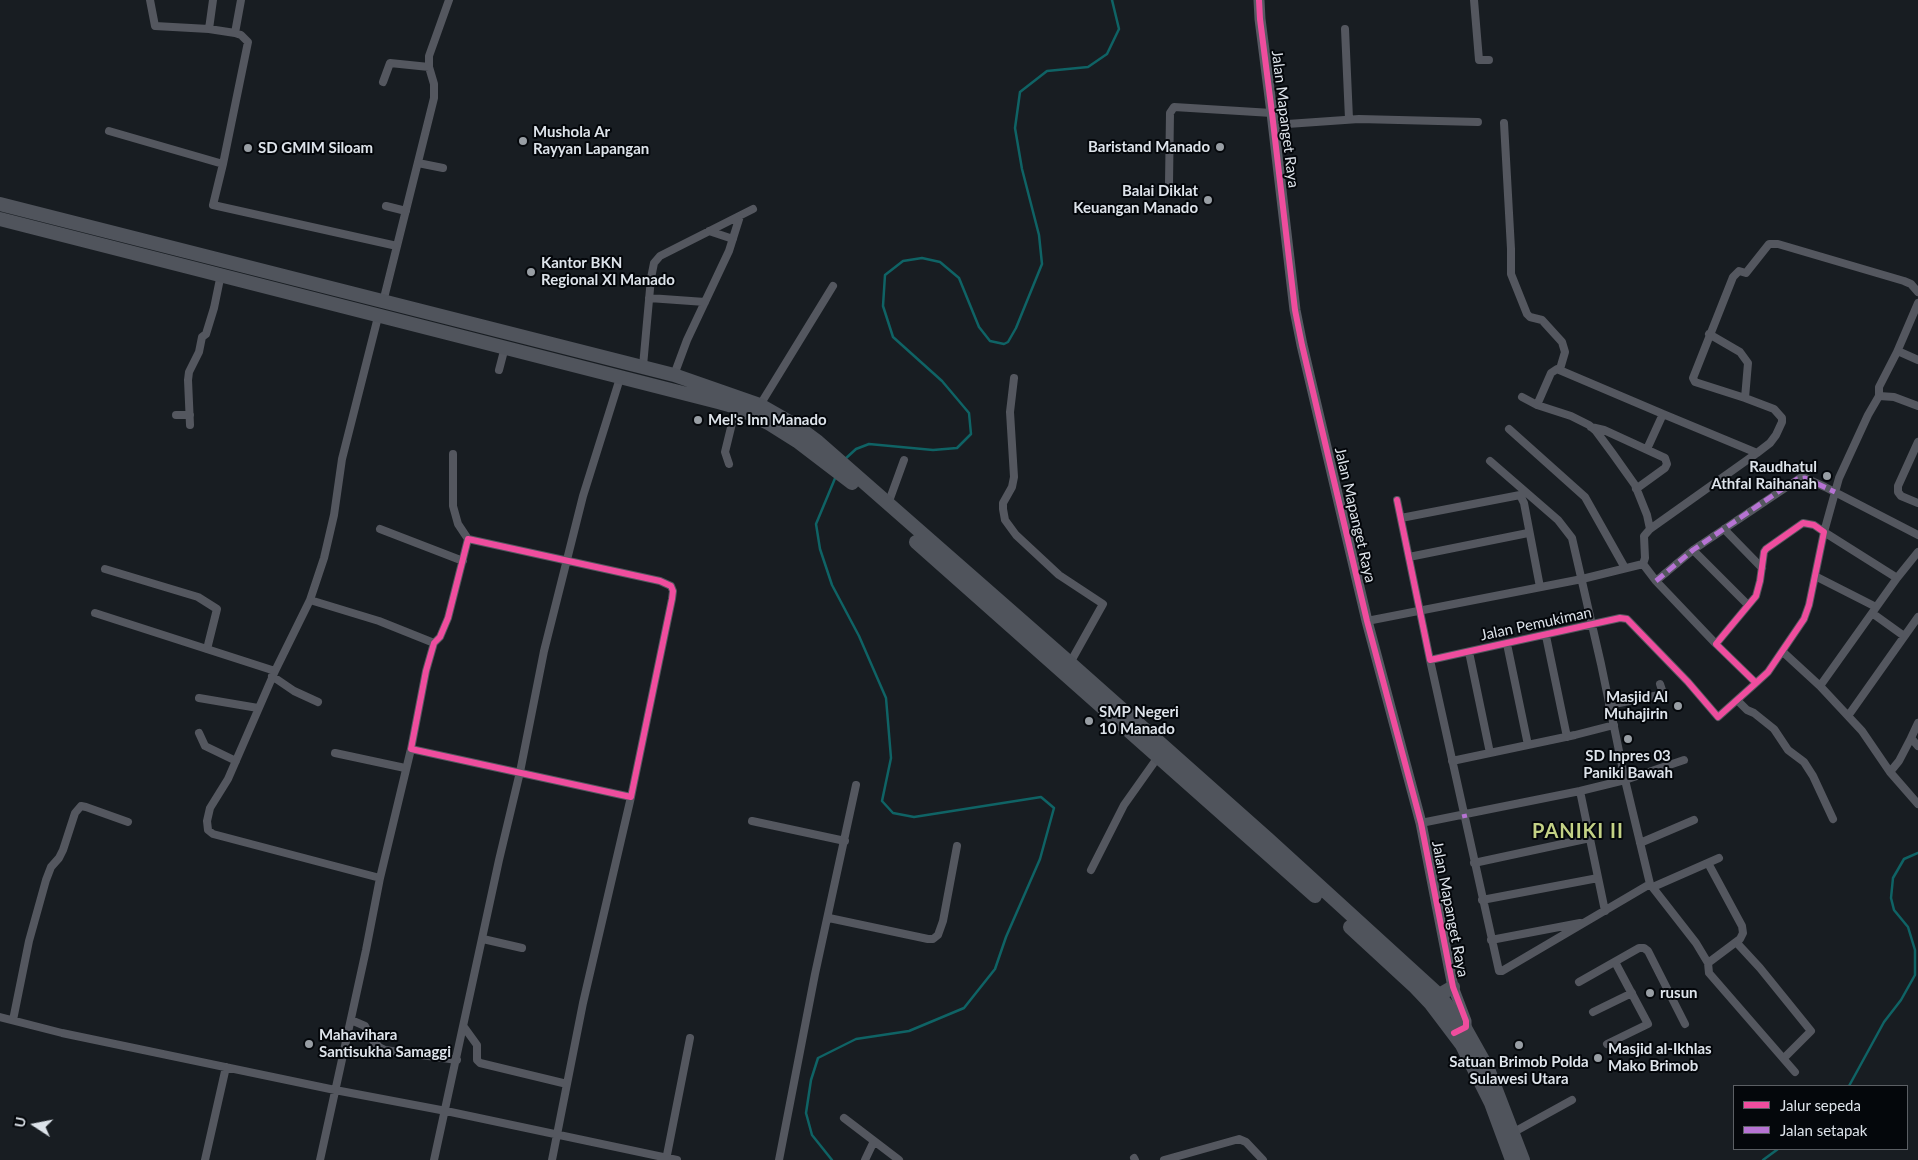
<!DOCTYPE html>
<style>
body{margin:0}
#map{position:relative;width:1918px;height:1160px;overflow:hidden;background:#181d22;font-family:Lato,sans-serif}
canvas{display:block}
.legend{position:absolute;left:1733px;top:1085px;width:175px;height:65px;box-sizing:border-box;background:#04070b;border:1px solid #5b5f64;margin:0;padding:6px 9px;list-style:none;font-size:15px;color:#dde3ea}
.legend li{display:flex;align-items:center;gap:10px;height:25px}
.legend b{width:25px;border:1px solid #5b5f64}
.north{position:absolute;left:10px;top:1100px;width:50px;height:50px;-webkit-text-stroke:4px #04070b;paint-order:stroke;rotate:281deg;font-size:14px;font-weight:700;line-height:20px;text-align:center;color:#dde3ea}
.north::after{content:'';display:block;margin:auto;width:18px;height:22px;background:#dde3ea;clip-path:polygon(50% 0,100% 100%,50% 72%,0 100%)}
</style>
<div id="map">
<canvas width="1918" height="1160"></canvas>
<ul class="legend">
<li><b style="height:6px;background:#ef4d9e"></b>Jalur sepeda</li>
<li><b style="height:6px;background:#b673d3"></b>Jalan setapak</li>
</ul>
<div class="north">U</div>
</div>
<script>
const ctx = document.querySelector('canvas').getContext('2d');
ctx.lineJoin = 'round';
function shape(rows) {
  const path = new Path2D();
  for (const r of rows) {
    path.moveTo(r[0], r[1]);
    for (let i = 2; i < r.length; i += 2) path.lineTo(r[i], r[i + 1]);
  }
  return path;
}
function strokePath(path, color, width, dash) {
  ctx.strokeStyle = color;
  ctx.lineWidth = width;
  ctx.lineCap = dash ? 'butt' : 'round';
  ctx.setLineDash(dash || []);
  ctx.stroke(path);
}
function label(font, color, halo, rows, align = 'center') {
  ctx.font = font + ' Lato,sans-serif';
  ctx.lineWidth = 4;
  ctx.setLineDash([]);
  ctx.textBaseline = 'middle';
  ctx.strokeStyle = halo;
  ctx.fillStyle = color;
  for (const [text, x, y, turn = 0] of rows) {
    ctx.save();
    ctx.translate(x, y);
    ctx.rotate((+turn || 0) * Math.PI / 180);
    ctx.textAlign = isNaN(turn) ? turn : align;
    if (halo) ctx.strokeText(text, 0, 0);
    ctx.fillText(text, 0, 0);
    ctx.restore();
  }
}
strokePath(shape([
 [844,460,856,449,869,444,933,450,957,448,971,434,969,413,942,381,893,337,883,306,885,275,903,261,922,258,940,262,959,278,979,327,990,341,1004,344,1008,342,1016,328,1042,264,1039,235,1022,169,1015,128,1020,92,1047,71,1088,67,1107,54,1119,29,1112,0],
 [1849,1086,1884,1022,1901,1000,1915,975,1915,950,1908,927,1894,910,1891,898,1893,878,1904,859,1918,853],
 [832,1160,812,1135,806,1113,811,1080,818,1058,856,1039,909,1031,964,1008,995,969,1006,937,1040,859,1054,808,1041,797,914,817,893,813,882,801,891,758,886,698,859,636,832,585,820,549,816,524,836,476],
 [1763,1160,1778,1149]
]), '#0f6365', 2.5);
strokePath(shape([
 [1474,0,1479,60,1489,60],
 [209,29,213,0],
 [1345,29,1349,119],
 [235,33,241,0],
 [383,82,390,63,429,67],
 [1504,123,1511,249,1511,274,1527,314,1530,317,1542,320,1562,342,1565,352,1560,369],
 [1273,125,1359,119,1478,122],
 [109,131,223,164,248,42,241,35,235,33,209,29,155,26,150,0],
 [418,163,443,168],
 [223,164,213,205,397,246],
 [1169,183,1170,113,1174,107,1272,113],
 [386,206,406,211],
 [709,231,733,239],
 [649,298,705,302],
 [383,302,434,98,434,84,429,67,429,56,449,0],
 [1709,334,1740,352,1748,363,1745,398,1774,409,1782,418,1782,422,1776,435,1770,443,1757,453],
 [1897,352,1918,303],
 [643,366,651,278,654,263,660,256,753,209],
 [499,370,505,347],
 [674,375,687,340,729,251,740,216],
 [1014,378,1010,412,1014,477,1012,487,1003,503,1003,509,1005,520,1016,535,1059,575,1103,604,1070,663],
 [1879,396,1879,387,1897,352,1900,352,1918,360],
 [1522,397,1537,405,1571,416,1589,425,1596,431,1613,454,1635,485,1647,515,1650,529,1644,536,1645,558,1643,564],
 [1745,398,1695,382,1693,378,1733,277,1739,271,1746,273,1769,244,1778,244,1904,281,1911,284,1918,292],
 [760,405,833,286],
 [1537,405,1551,373,1557,369,1663,414],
 [1918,406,1894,397,1879,396,1868,415,1839,478,1824,532,1897,578,1820,686,1862,731,1890,772,1918,804],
 [176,415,190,415],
 [190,425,188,380,189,372,199,352,202,337,206,334,214,308,221,274],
 [1591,427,1604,430,1665,458,1667,464,1665,468,1636,489],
 [1509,429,1585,497,1625,568],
 [1918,442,1898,486,1898,492,1901,496,1918,503],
 [1647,449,1663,414,1757,453,1650,529],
 [453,454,453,506,458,524,468,539],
 [1490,461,1558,520,1572,538,1601,664,1625,780,1650,884,1696,943,1708,963],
 [729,464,725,452,736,407],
 [1397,500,1430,660,1620,618,1627,619,1688,682,1718,717,1756,683,1768,672,1804,619,1809,605,1824,532,1814,525,1803,523,1766,549,1764,552,1760,581,1756,596,1716,644,1756,683],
 [888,504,904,460],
 [1401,518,1520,495,1524,503,1540,587],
 [380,529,463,561],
 [1724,529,1762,568],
 [468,539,660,581,671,586,673,591,672,599,631,797,411,749,426,671,434,643,440,637,448,618,468,539],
 [1693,550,1748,605],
 [1409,557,1528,533],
 [105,569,198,597,217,609,207,649],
 [1815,576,1876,607],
 [1897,578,1918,552],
 [1656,581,1693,550,1800,478,1805,478,1825,487,1918,535],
 [310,600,324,558,334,515,342,459,379,313],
 [95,613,275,671],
 [1872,613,1904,636],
 [1367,621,1582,579,1643,564,1656,581,1716,644],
 [1546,636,1567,737],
 [1507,644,1528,745],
 [1469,652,1490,753],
 [1783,652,1820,686],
 [1430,660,1499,971,1502,971,1650,884],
 [272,676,294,691,318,702],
 [199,698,258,708],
 [1737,700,1747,710,1754,713,1774,729,1788,750,1804,762,1813,776,1833,819],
 [1609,705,1659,695,1662,690,1660,684],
 [1848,716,1918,617],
 [1918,723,1911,738,1918,746],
 [199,733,205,746,236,761],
 [335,753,405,768],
 [1452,761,1575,735,1614,725],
 [1890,772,1899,761,1911,738],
 [1580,791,1605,911],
 [752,821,845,841],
 [1421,823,1580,791,1625,780,1684,760],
 [1640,843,1694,820],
 [1474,863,1590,838],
 [1708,863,1742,926,1743,933,1740,939,1708,963,1709,973,1795,1072],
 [1091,870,1124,805,1158,757],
 [380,878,213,834,208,830,207,821,210,808,228,779,275,671,310,600,379,621,434,643],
 [1653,887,1719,858],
 [1482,900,1598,878],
 [829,918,928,939,933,939,938,935,943,921,957,846],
 [483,939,522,948],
 [1491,940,1580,923],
 [1736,942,1760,968,1811,1031,1784,1058],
 [1579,982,1639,948,1644,948,1648,951,1685,1024],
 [1593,1012,1632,993],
 [0,1017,62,1033,335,1090,446,1111,677,1160],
 [13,1020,29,941,46,880,51,867,59,858,63,850,75,813,81,806,86,807,128,822],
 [351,1020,365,1026,371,1038,379,1047,385,1050,457,1060],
 [464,1027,477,1045,477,1060,480,1063,567,1084],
 [1607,1044,1648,1024,1615,962],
 [844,1118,899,1160],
 [1514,1132,1572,1100],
 [1134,1158,1135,1160],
 [205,1160,226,1067],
 [320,1160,366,950,380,878,411,749],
 [434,1160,499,860,520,772,544,651,583,496,621,375],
 [552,1160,583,1003,631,797],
 [666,1160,690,1038],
 [779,1160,815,974,856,785],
 [865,1160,874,1141],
 [1164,1160,1239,1139,1246,1142,1263,1160]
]), '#54575f', 8);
strokePath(shape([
 [1259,0,1260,19,1272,113,1295,310,1302,345,1367,621,1421,823,1453,987,1466,1021,1466,1027,1463,1029]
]), '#575963', 11);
strokePath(shape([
 [0,204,674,375,760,405,795,425,818,442,1070,663,1268,839,1439,995,1465,1028,1488,1069,1523,1160],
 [0,219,718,402,736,407,770,424,797,441,852,483],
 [916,542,1315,896],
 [1350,927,1414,986,1431,1004,1462,1045,1491,1103,1512,1160],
 [1439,995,1453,987]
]), '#50545c', 14);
strokePath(shape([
 [1656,581,1693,550,1797,479,1805,478,1835,492],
 [1464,814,1465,818]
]), '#b673d3', 5, [10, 5]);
strokePath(shape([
 [1259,0,1260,19,1272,113,1295,310,1302,345,1367,621,1421,823,1453,987,1466,1021,1466,1027,1454,1033],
 [1397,500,1430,660,1620,618,1627,619,1688,682,1718,717,1756,683,1768,672,1804,619,1809,605,1824,532,1814,525,1803,523,1766,549,1764,552,1760,581,1756,596,1716,644,1756,683],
 [468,539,660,581,671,586,673,591,672,599,631,797,411,749,426,671,434,643,440,637,448,618,468,539]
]), '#ef4d9e', 6);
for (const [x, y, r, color] of [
 [523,141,5,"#989ea4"],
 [1220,147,5,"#989ea4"],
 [248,148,5,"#989ea4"],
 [1208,200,5,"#989ea4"],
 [531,272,5,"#989ea4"],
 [698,420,5,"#989ea4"],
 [1827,476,5,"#989ea4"],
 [1678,706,5,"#989ea4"],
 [1089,721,5,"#989ea4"],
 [1628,739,5,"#989ea4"],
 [1650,993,5,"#989ea4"],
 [309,1044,5,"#989ea4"],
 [1519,1045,5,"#989ea4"],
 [1598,1058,5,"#989ea4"]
]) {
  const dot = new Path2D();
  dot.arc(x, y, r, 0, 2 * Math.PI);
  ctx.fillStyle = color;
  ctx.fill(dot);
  strokePath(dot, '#04070b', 2);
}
label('15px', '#dde3ea', '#04070b', [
 ["Jalan Mapanget Raya",1285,119,83],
 ["Jalan Mapanget Raya",1355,515,77],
 ["Jalan Pemukiman",1536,624,-12],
 ["Jalan Mapanget Raya",1450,909,79]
]);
label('bold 15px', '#dde3ea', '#04070b', [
 ["Mushola Ar",533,132],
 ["Rayyan Lapangan",533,149],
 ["Baristand Manado",1210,147,"right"],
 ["SD GMIM Siloam",258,148],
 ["Balai Diklat",1198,191,"right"],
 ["Keuangan Manado",1198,208,"right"],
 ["Kantor BKN",541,263],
 ["Regional XI Manado",541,280],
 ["Mel's Inn Manado",708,420],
 ["Raudhatul",1817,467,"right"],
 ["Athfal Raihanah",1817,484,"right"],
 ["Masjid Al",1668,697,"right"],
 ["Muhajirin",1668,714,"right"],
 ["SMP Negeri",1099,712],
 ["10 Manado",1099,729],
 ["SD Inpres 03",1628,756,"center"],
 ["Paniki Bawah",1628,773,"center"],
 ["rusun",1660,993],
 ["Mahavihara",319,1035],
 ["Santisukha Samaggi",319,1052],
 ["Masjid al-Ikhlas",1608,1049],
 ["Mako Brimob",1608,1066],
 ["Satuan Brimob Polda",1519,1062,"center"],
 ["Sulawesi Utara",1519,1079,"center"]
], 'left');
ctx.letterSpacing = '1px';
label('bold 20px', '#c3d185', '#04070b', [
 ["PANIKI II",1578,832]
]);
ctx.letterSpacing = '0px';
</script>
